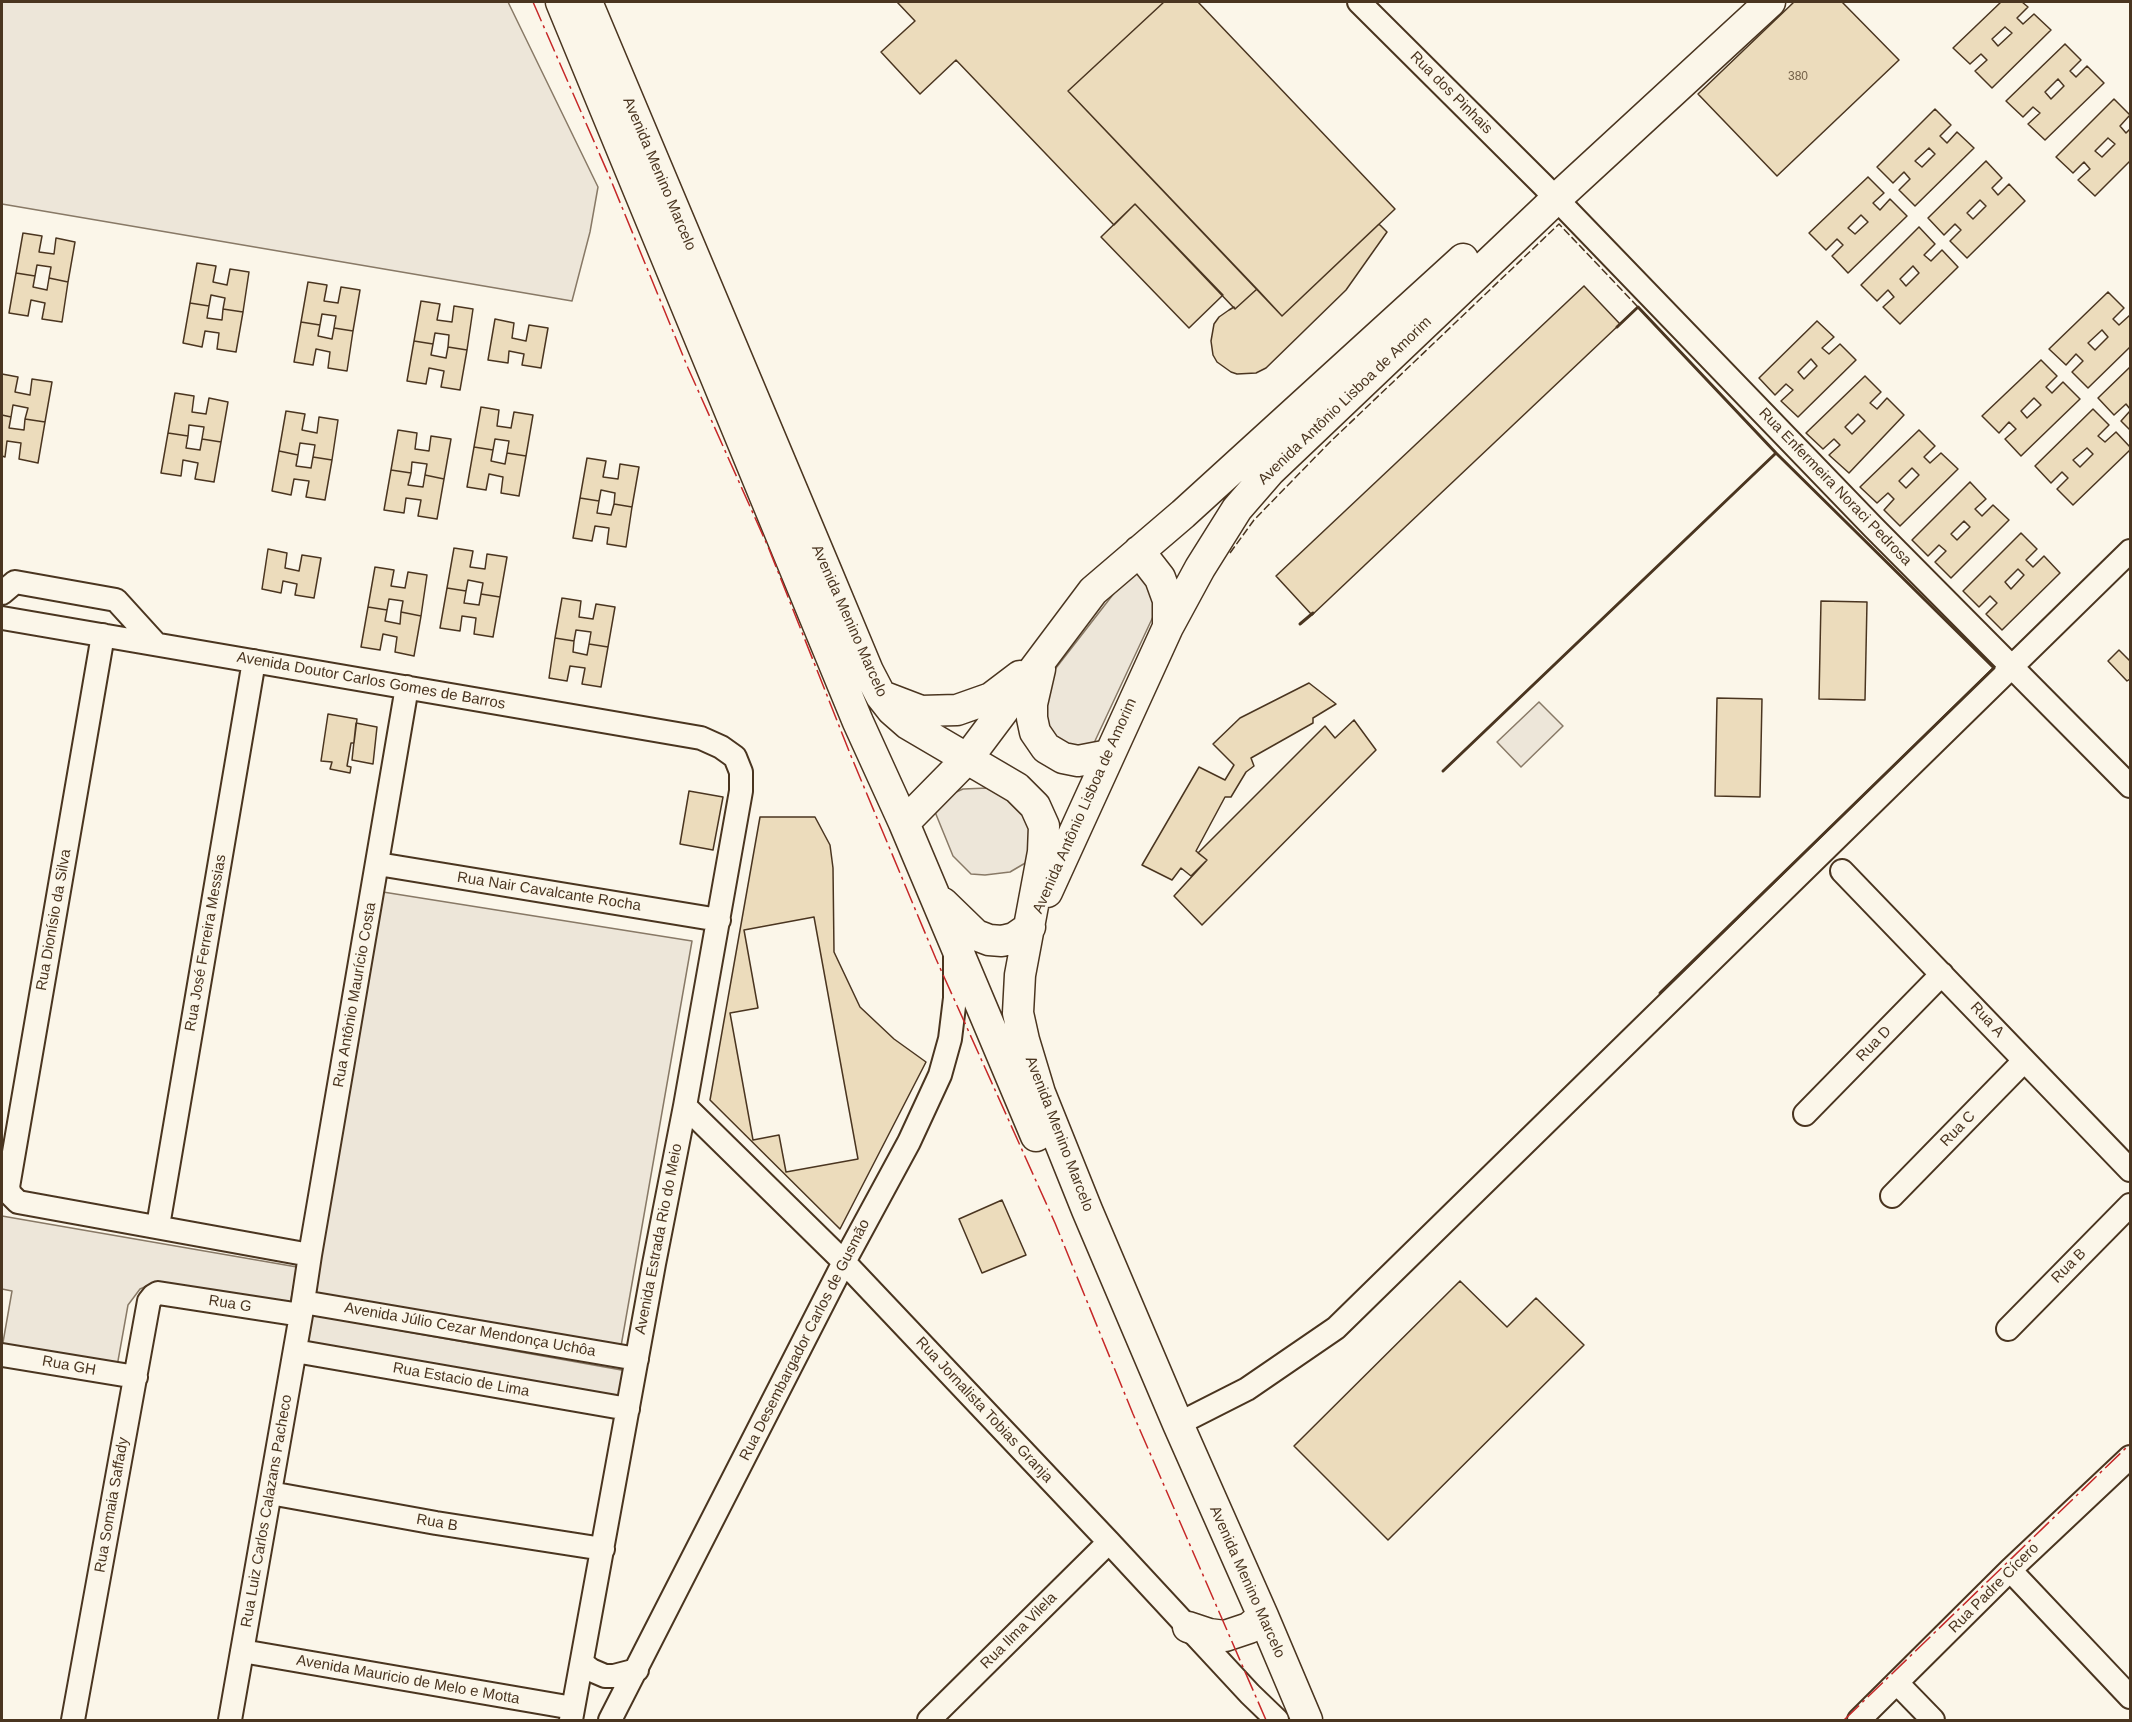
<!DOCTYPE html>
<meta charset="utf-8">
<style>
body{margin:0}
#map{position:relative;width:2132px;height:1722px;overflow:hidden;background:#fbf6e9;font-family:Helvetica,sans-serif}
canvas{display:block}
.frame{position:absolute;inset:0;border:3px solid #4a3520;pointer-events:none}
</style>
<div id="map">
<canvas width="2132" height="1722"></canvas>
<div class="frame"></div>
</div>
<script>
const ctx = document.querySelector('canvas').getContext('2d');
ctx.lineJoin = 'round';
function paint(path, color) {
  ctx.fillStyle = color;
  ctx.fill(path, 'evenodd');
}
function shape(rows) {
  const path = new Path2D();
  for (const r of rows) {
    path.moveTo(r[0], r[1]);
    for (let i = 2; i < r.length; i += 2) path.lineTo(r[i], r[i + 1]);
  }
  return path;
}
function strokePath(path, color, width, dash) {
  ctx.strokeStyle = color;
  ctx.lineWidth = width;
  ctx.lineCap = dash ? 'butt' : 'round';
  ctx.setLineDash(dash || []);
  ctx.stroke(path);
}
function label(font, color, halo, rows, align = 'center') {
  ctx.font = font + ' Helvetica,sans-serif';
  ctx.lineWidth = 4.5;
  ctx.setLineDash([]);
  ctx.textBaseline = 'middle';
  ctx.strokeStyle = halo;
  ctx.fillStyle = color;
  for (const [text, x, y, turn = 0] of rows) {
    ctx.save();
    ctx.translate(x, y);
    ctx.rotate((+turn || 0) * Math.PI / 180);
    ctx.textAlign = isNaN(turn) ? turn : align;
    if (halo) ctx.strokeText(text, 0, 0);
    ctx.fillText(text, 0, 0);
    ctx.restore();
  }
}
const green = shape([
 [2,2,508,2,598,187,590,232,572,301,2,204,2,2],
 [1132,570,1146,574,1158,606,1094,743,1070,754,1045,736,1049,677,1132,570],
 [1539,702,1563,726,1521,767,1497,742,1539,702],
 [988,788,1013,800,1028,822,1031,843,1027,862,1010,872,985,875,971,874,953,856,933,807,947,796,963,789,988,788],
 [383,892,692,941,620,1352,306,1295,383,892],
 [2,1216,297,1267,290,1305,156,1282,140,1289,128,1305,116,1372,2,1348,12,1291,2,1289,2,1216],
 [307,1314,627,1371,622,1400,302,1343,307,1314]
]);
paint(green, '#ede6d9');
strokePath(green, '#887966', 1.5);
const building = shape([
 [897,2,1164,2,1068,91,1257,289,1235,309,1135,204,1114,225,956,60,920,94,881,52,915,21,897,2],
 [1164,2,1198,2,1395,209,1282,316,1068,91,1164,2],
 [1794,2,1842,2,1899,60,1777,176,1698,94,1794,2],
 [2001,2,2022,2,2028,7,2017,18,2023,24,2034,14,2051,30,1992,88,1975,71,1987,60,1981,54,1970,64,1953,48,2001,2],
 [2005,27,2012,33,1998,46,1992,39,2005,27],
 [2065,44,2081,60,2070,71,2076,77,2087,66,2104,83,2045,140,2028,124,2040,113,2033,107,2023,117,2006,101,2065,44],
 [2058,79,2064,86,2051,99,2045,92,2058,79],
 [2114,99,2130,115,2120,126,2126,133,2130,129,2130,161,2095,196,2078,180,2090,169,2084,162,2073,173,2056,157,2114,99],
 [2108,138,2115,144,2102,157,2095,151,2108,138],
 [1935,109,1951,125,1940,136,1947,143,1957,132,1974,148,1915,206,1899,190,1910,179,1904,172,1893,183,1877,167,1935,109],
 [1929,148,1935,154,1922,167,1915,161,1929,148],
 [1986,161,2002,178,1992,188,1998,195,2009,184,2025,201,1967,258,1950,241,1961,230,1955,224,1944,235,1928,218,1986,161],
 [1980,200,1986,206,1973,219,1967,213,1980,200],
 [1868,177,1884,193,1873,203,1880,210,1890,199,1907,216,1848,273,1832,256,1843,245,1837,239,1826,250,1809,233,1868,177],
 [1861,215,1868,222,1855,234,1848,228,1861,215],
 [1135,204,1223,295,1189,328,1101,237,1135,204],
 [1379,224,1387,232,1346,290,1266,368,1256,373,1237,374,1231,372,1217,362,1213,355,1211,341,1214,324,1219,317,1229,310,1234,307,1235,309,1257,289,1282,316,1379,224],
 [1919,227,1935,244,1924,255,1931,261,1942,250,1958,267,1900,324,1883,307,1894,297,1888,290,1877,301,1861,285,1919,227],
 [1913,266,1919,273,1906,286,1900,279,1913,266],
 [23,233,42,236,39,252,54,254,56,238,75,242,68,282,49,278,51,267,37,265,35,276,16,273,23,233],
 [197,263,216,266,213,282,227,285,230,269,249,272,243,312,223,309,225,298,211,295,209,306,190,303,197,263],
 [16,273,35,276,33,287,47,290,49,278,68,282,62,322,42,319,45,303,31,300,28,316,9,313,16,273],
 [308,282,327,285,324,301,338,303,341,287,360,290,353,331,334,328,336,316,322,314,320,325,301,322,308,282],
 [1584,286,1620,324,1312,615,1276,576,1584,286],
 [2108,292,2124,308,2113,319,2119,325,2130,315,2130,347,2088,388,2072,372,2083,361,2076,354,2066,365,2049,349,2108,292],
 [2102,330,2108,337,2095,350,2088,343,2102,330],
 [421,301,440,304,437,320,452,322,454,306,473,309,467,350,448,347,449,335,435,333,433,344,414,341,421,301],
 [190,303,209,306,207,318,222,320,223,309,243,312,236,352,217,349,219,333,205,331,202,347,183,343,190,303],
 [495,319,514,323,512,338,526,341,529,325,548,328,541,368,522,365,524,354,509,351,508,363,488,360,495,319],
 [1817,321,1834,337,1822,348,1829,354,1840,344,1856,360,1798,417,1781,401,1793,390,1786,384,1775,395,1759,378,1817,321],
 [1811,359,1817,366,1804,379,1798,372,1811,359],
 [301,322,320,325,318,336,332,339,334,328,353,331,347,371,328,368,330,352,316,349,313,365,294,362,301,322],
 [414,341,433,344,431,355,446,358,448,347,467,350,460,390,441,387,444,371,429,368,426,384,407,381,414,341],
 [2041,360,2057,376,2046,387,2052,393,2063,382,2080,399,2021,456,2005,439,2016,429,2009,422,1999,433,1982,416,2041,360],
 [2034,398,2041,405,2027,418,2021,411,2034,398],
 [2130,367,2130,409,2126,404,2114,415,2098,398,2130,367],
 [2,374,18,377,15,392,30,395,32,379,52,382,45,422,25,419,28,408,13,405,11,417,2,415,2,374],
 [1865,376,1881,392,1870,403,1877,409,1887,398,1904,415,1849,473,1829,455,1840,445,1834,439,1823,449,1806,433,1865,376],
 [1858,414,1865,421,1852,434,1845,427,1858,414],
 [175,393,194,396,192,412,206,414,209,398,228,402,221,442,202,439,204,427,189,425,188,436,168,433,175,393],
 [481,407,499,410,497,426,511,428,514,412,533,415,526,456,507,453,509,441,495,439,493,450,474,447,481,407],
 [2093,409,2109,425,2098,436,2105,442,2116,432,2130,447,2130,450,2073,505,2057,489,2068,478,2062,472,2051,483,2035,466,2093,409],
 [2087,448,2093,454,2080,467,2073,460,2087,448],
 [286,411,305,414,302,430,317,433,319,417,338,420,332,460,313,457,315,445,300,443,298,455,279,451,286,411],
 [2130,411,2130,430,2121,421,2130,411],
 [2,415,11,417,9,428,24,430,25,419,45,422,38,463,19,459,21,443,7,441,5,457,2,456,2,415],
 [398,430,417,433,415,449,429,451,431,436,451,439,444,479,425,475,427,464,412,462,411,473,391,470,398,430],
 [1919,430,1935,446,1924,457,1930,463,1941,453,1958,469,1900,526,1884,510,1894,499,1888,493,1877,503,1860,487,1919,430],
 [1912,468,1919,475,1906,488,1899,481,1912,468],
 [168,433,188,436,186,448,200,450,202,439,221,442,214,482,195,479,198,463,183,460,181,476,161,473,168,433],
 [474,447,493,450,491,461,505,464,507,453,526,456,519,496,501,493,503,477,489,474,486,490,467,487,474,447],
 [279,451,298,455,296,466,311,468,313,457,332,460,325,500,306,497,309,481,294,479,291,495,272,491,279,451],
 [587,458,606,461,603,477,618,479,620,464,639,467,632,507,614,504,615,493,601,490,599,501,580,498,587,458],
 [391,470,411,473,408,485,423,487,425,475,444,479,437,519,418,516,421,500,406,498,404,513,384,510,391,470],
 [1970,482,1986,499,1975,509,1982,516,1993,505,2009,520,1951,578,1935,562,1946,551,1939,545,1928,556,1912,540,1970,482],
 [1964,521,1970,527,1957,540,1951,534,1964,521],
 [580,498,599,501,597,513,611,515,614,504,632,507,626,547,607,544,609,528,595,526,592,541,573,538,580,498],
 [2021,533,2037,549,2026,560,2033,567,2044,556,2060,573,2002,630,1986,614,1997,603,1990,596,1979,607,1963,591,2021,533],
 [2018,569,2024,575,2011,589,2005,582,2018,569],
 [454,548,473,551,470,567,485,569,487,554,507,557,500,597,481,594,483,583,468,580,466,591,447,588,454,548],
 [268,549,287,553,285,568,299,571,302,555,321,558,314,598,295,595,297,584,283,581,281,593,262,589,268,549],
 [375,567,394,570,391,586,405,588,408,572,427,575,421,616,401,612,403,601,389,599,387,610,368,607,375,567],
 [447,588,466,591,464,603,479,605,481,594,500,597,493,637,474,634,476,618,462,616,460,631,440,628,447,588],
 [562,598,581,601,579,617,593,619,596,604,615,607,608,647,589,644,591,632,576,630,574,641,555,638,562,598],
 [1821,601,1867,602,1865,700,1819,699,1821,601],
 [368,607,387,610,385,621,400,624,401,612,421,616,414,656,395,652,397,637,383,634,380,650,361,647,368,607],
 [555,638,574,641,573,652,587,655,589,644,608,647,601,687,582,684,585,668,570,666,567,681,549,678,555,638],
 [2119,650,2130,661,2130,679,2127,681,2108,661,2119,650],
 [1309,683,1336,704,1313,718,1313,723,1251,758,1254,766,1246,772,1231,797,1225,797,1196,851,1207,860,1191,876,1181,868,1172,880,1142,865,1199,767,1225,780,1234,765,1213,744,1240,718,1309,683],
 [1717,698,1762,699,1760,797,1715,796,1717,698],
 [328,714,357,719,354,743,351,743,347,766,351,767,350,773,330,769,332,762,321,761,328,714],
 [1354,720,1376,750,1202,925,1174,896,1207,860,1198,853,1325,726,1335,738,1354,720],
 [356,723,377,727,373,764,352,760,356,723],
 [689,791,723,797,713,850,680,844,689,791],
 [760,817,815,817,830,845,833,868,834,952,860,1007,894,1039,926,1062,840,1229,710,1100,760,817],
 [814,917,858,1159,786,1172,779,1135,753,1140,730,1013,758,1008,744,930,814,917],
 [1002,1200,1026,1255,982,1273,959,1219,1002,1200],
 [1460,1281,1507,1327,1536,1298,1584,1345,1388,1540,1294,1446,1460,1281]
]);
paint(building, '#ecdcbc');
strokePath(building, '#4a3520', 1.5);
const minor = shape([
 [1359,2,1543,185,1874,528,2130,786],
 [2,593,15,582,116,600,156,644],
 [2,618,701,738,721,747,735,757,741,772,741,791,685,1106,654,1264,571,1720],
 [103,635,8,1187,10,1194,18,1202,310,1255],
 [378,864,719,920],
 [1842,871,2130,1170],
 [685,1106,844,1262,1109,1542,1250,1694,1277,1720],
 [1805,1114,1942,974],
 [1892,1196,2024,1061],
 [158,1226,254,661],
 [303,1302,637,1359],
 [2008,1329,2130,1205],
 [295,1351,628,1409],
 [2,1355,136,1377],
 [1178,1424,1247,1389,1336,1328,2130,551],
 [270,1493,436,1523,603,1549],
 [2010,1570,2130,1697],
 [242,1651,573,1708],
 [582,1663,591,1670,605,1676,614,1676,637,1670],
 [1898,1684,1933,1720],
 [73,1720,149,1301,153,1296,158,1293,301,1315],
 [230,1720,301,1315,310,1255,407,687],
 [610,1720,844,1262,909,1142,940,1075,950,1039,955,998,955,951],
 [929,1720,1109,1542],
 [1859,1720,2010,1570,2130,1457]
]);
const major = shape([
 [561,2,858,722,904,823,1036,1136],
 [587,2,825,568,868,671,881,696,892,710,908,724,1017,788,1035,806,1044,826,1043,852,1020,975,1018,1013,1024,1040,1040,1093,1087,1210,1178,1424,1263,1616,1307,1720],
 [1139,551,1160,578,1168,600,1168,627],
 [1040,669,1032,704,1032,718,1035,732,1046,748,1063,758,1078,761,1109,755],
 [887,698,921,711,957,710,991,698,1020,676],
 [904,823,967,759,1093,591,1183,514,1463,259],
 [1047,892,1168,627,1200,568,1237,509,1270,471,1556,199,1770,2],
 [943,903,976,935,989,940,1002,941,1014,938,1030,927],
 [1188,1627,1209,1634,1225,1636,1249,1628,1263,1616]
]);
strokePath(minor, '#4a3520', 26);
strokePath(major, '#4a3520', 33);
strokePath(minor, '#fbf6e9', 22);
strokePath(major, '#fbf6e9', 30);
strokePath(shape([
 [1230,553,1254,520,1329,443,1559,224,1638,307]
]), '#4a3520', 1.5, [8, 3]);
strokePath(shape([
 [1617,327,1638,307,1776,453],
 [1300,624,1313,613],
 [1443,771,1776,453,1994,668,1660,993]
]), '#4a3520', 3);
strokePath(shape([
 [533,2,610,178,688,368,769,549,851,756,936,959,1055,1223,1133,1414,1266,1720],
 [1844,1720,2130,1444]
]), '#c62828', 1.5, [21, 4.5, 3, 4.5]);
label('12px', '#725f47', null, [
 ["380",1798,77]
]);
label('15px', '#4a3520', '#fbf6e9', [
 ["Rua dos Pinhais",1451,93,45],
 ["Avenida Menino Marcelo",659,174,67],
 ["Avenida Antônio Lisboa de Amorim",1345,401,-44],
 ["Rua Enfermeira Noraci Pedrosa",1835,487,46],
 ["Avenida Menino Marcelo",849,621,66],
 ["Avenida Doutor Carlos Gomes de Barros",371,681,10],
 ["Avenida Antônio Lisboa de Amorim",1085,806,-66],
 ["Rua Nair Cavalcante Rocha",549,892,9],
 ["Rua Dionísio da Silva",54,920,-80],
 ["Rua José Ferreira Messias",206,943,-80],
 ["Rua Antônio Maurício Costa",355,995,-80],
 ["Rua A",1987,1020,47],
 ["Rua D",1874,1044,-46],
 ["Rua C",1958,1129,-46],
 ["Avenida Menino Marcelo",1059,1134,69],
 ["Avenida Estrada Rio do Meio",659,1239,-79],
 ["Rua B",2069,1266,-45],
 ["Rua G",230,1304,9],
 ["Avenida Júlio Cezar Mendonça Uchôa",470,1330,10],
 ["Rua Desembargador Carlos de Gusmão",805,1340,-63],
 ["Rua GH",69,1366,10],
 ["Rua Estacio de Lima",461,1380,10],
 ["Rua Jornalista Tobias Granja",984,1410,47],
 ["Rua Somaia Saffady",112,1505,-80],
 ["Rua Luiz Carlos Calazans Pacheco",267,1511,-80],
 ["Rua B",437,1523,10],
 ["Avenida Menino Marcelo",1247,1582,66],
 ["Rua Padre Cícero",1994,1588,-45],
 ["Rua Ilma Vilela",1019,1631,-45],
 ["Avenida Mauricio de Melo e Motta",408,1680,10]
]);
</script>
